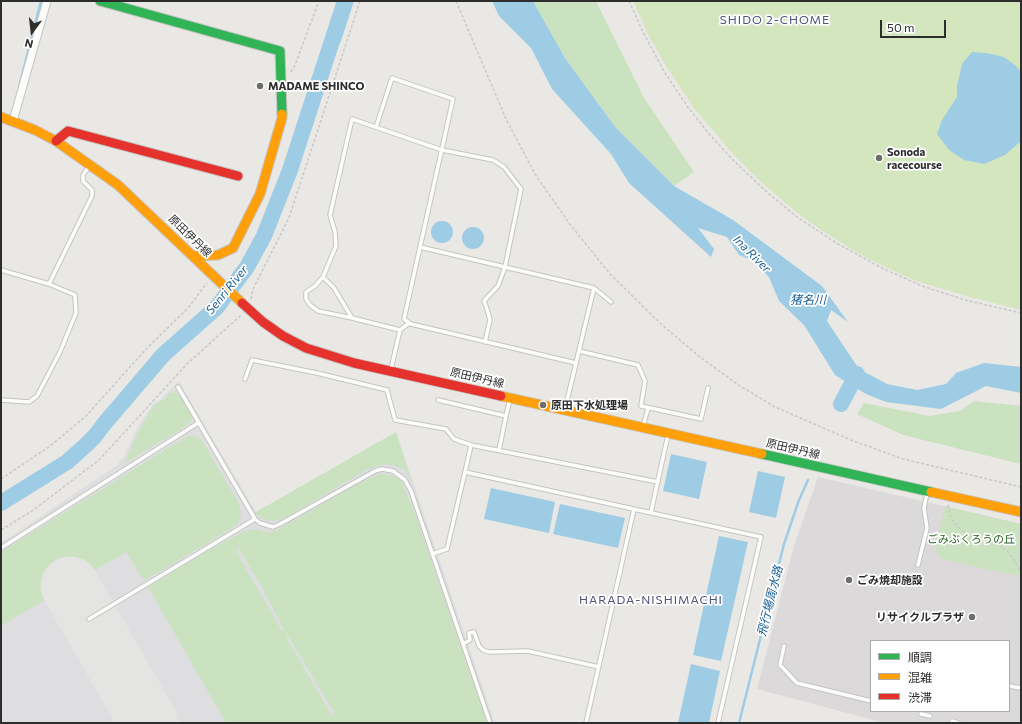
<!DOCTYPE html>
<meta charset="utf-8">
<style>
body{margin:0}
#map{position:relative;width:1022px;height:724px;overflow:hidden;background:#eae8e4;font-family:Commissioner,"Noto Sans JP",sans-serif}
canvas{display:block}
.frame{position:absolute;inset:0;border:2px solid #2d2d2d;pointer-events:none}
.legend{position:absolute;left:870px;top:640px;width:140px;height:72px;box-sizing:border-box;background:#fff;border:1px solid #ababab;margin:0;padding:5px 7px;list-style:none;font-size:12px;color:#2d2d2d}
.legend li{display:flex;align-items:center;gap:8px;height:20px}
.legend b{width:20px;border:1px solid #ababab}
.north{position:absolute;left:12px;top:12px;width:40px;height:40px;-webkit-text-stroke:3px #fff;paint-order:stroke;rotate:195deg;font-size:11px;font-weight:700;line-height:16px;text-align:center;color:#2d2d2d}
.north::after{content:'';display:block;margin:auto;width:14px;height:18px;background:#2d2d2d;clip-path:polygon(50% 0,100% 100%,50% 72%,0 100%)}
.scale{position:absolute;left:880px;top:20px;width:66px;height:18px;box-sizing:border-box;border:2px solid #2d2d2d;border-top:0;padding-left:5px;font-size:12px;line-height:14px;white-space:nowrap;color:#2d2d2d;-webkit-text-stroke:3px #fff;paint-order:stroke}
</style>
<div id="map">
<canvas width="1022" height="724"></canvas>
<div class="frame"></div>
<ul class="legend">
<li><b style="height:5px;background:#30b455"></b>順調</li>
<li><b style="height:5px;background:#ff9f0a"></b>混雑</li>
<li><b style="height:5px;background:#e5322d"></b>渋滞</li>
</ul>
<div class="north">N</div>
<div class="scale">50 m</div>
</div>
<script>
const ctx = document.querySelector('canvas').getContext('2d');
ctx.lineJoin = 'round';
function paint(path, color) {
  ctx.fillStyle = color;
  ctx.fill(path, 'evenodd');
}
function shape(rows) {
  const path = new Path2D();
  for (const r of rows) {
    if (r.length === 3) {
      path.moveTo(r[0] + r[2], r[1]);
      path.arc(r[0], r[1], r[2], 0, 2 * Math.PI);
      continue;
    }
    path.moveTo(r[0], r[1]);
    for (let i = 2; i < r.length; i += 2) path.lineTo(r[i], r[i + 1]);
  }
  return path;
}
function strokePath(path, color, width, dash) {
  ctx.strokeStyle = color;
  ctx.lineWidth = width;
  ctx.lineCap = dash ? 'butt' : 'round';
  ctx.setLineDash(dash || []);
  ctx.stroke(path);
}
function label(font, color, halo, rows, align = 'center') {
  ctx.font = font + ' Commissioner,"Noto Sans JP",sans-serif';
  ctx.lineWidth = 3.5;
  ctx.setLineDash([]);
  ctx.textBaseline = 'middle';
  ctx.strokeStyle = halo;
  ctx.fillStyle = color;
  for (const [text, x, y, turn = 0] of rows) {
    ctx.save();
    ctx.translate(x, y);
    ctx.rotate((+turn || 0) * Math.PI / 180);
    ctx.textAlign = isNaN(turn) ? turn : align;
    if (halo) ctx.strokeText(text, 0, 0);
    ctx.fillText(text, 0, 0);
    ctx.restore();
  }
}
paint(shape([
 [818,477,1021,524,1021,723,885,723,757,689,794,546],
 [871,641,1009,641,1009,711,871,711]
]), '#dbd9da');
paint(shape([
 [179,381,256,512,396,432,495,723,1,723,1,543,116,466,125,455,136,430,153,404,160,400]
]), '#dedee1');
paint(shape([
 [533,1,596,1,644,98,694,172,674,186,616,128,565,58],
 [170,392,177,394,183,400,192,417,190,422,186,426,124,464,138,432,154,405,163,400],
 [974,401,1021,406,1021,464,903,435,857,414,864,403,930,416,960,411],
 [396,432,412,482,406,472,401,468,387,464,381,465,368,469,281,520,267,521,263,519,256,514,255,515,254,513,255,512,256,512],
 [188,436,196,436,202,440,238,502,241,512,240,520,237,524,232,528,144,581,126,552,1,626,1,552,176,443],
 [379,474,387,474,396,477,400,479,403,484,417,519,487,723,226,723,148,587,209,550,245,531,255,529,265,532,272,532,279,529,354,486],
 [240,539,239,549,263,589,284,630,282,631,237,553],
 [288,636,335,714,332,716,286,637],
 [945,506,1021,524,1021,575,1018,576,941,559,935,550]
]), '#cbe2c0');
paint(shape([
 [633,1,1021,1,1021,310,970,297,913,280,863,256,824,232,796,212,760,181,733,154,694,108,666,66,649,36]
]), '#d3e6be');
paint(shape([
 [343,1,354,1,341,41,325,67],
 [492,1,533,1,565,58,616,128,674,186,733,220,822,286,848,322,831,310,827,321,859,369,887,384,917,390,946,384,956,373,984,363,1021,367,1021,393,986,386,941,409,886,402,866,394,835,375,804,325,779,301,769,277,752,260,739,255,727,237,698,228,714,249,711,257,629,183,611,154,552,89,531,48,499,16],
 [972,52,986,53,1004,57,1016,66,1021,72,1021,141,1005,155,984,164,964,160,949,150,937,134,942,120,957,97,957,86,962,64],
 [442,232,11],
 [473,238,11],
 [671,454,707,462,699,499,663,491],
 [758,471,785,477,776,518,749,512],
 [491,488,555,502,549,533,484,519],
 [560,504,625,518,618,548,553,534],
 [719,536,748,542,721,661,693,655],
 [691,664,720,671,709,723,678,723]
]), '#9ecce5');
strokePath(shape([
 [19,87,41,1],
 [739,723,784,544,799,500,808,480]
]), '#9ecce5', 2.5);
strokePath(shape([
 [841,404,857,374],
 [1,503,67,462,86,445,95,436,104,424,163,355,217,307,247,267,264,236,290,170,345,1]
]), '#9ecce5', 16);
strokePath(shape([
 [70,586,149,723]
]), '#e4e4e2', 59);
const lane = shape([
 [376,127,392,78,453,99,404,319,411,324,576,363],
 [420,247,594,288,611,302],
 [1,270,49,284,92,196,92,190,83,181,83,175,90,165],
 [323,277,334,288,352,318,400,330],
 [352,318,318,311,310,305,306,299,306,292,315,286,323,277,336,246,335,232,330,215,352,119,442,150,493,160,504,167,521,189,505,267,498,286,484,301,487,309,490,320,485,342],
 [579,351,638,365,645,381,641,406,701,419,708,388],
 [391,369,400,330,409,323],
 [245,379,252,360,317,373,387,390,395,420,446,429,454,439,471,445,658,482],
 [178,387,255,519,260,523,273,527,280,524,375,471,382,469,393,471,405,480,411,491,490,723],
 [1,400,29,402,37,396,60,352,76,313,75,295,49,284],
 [438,400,506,416,499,450],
 [565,409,594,288],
 [506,416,510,399],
 [643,427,648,408],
 [471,445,465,472,761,537,718,723],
 [651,512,668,435],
 [1,548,198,423],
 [432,554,447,549,465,472],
 [918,565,927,528,924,508,927,493],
 [89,619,255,519],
 [463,644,470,640,469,633,474,632,479,646,483,650,489,652,528,651,599,667],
 [784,646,780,665,797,683,871,701],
 [1009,686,1021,688],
 [921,714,930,716],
 [952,721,958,723],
 [586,723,634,509]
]);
const street = shape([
 [13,121,47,1]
]);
const fast = shape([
 [100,1,280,51,282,114],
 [762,454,931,492]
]);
const slow = shape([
 [1,117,35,130,56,141,118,185,242,303],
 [193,256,218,255,233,248,260,194,282,118,282,114],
 [501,396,762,454],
 [931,492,1021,512]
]);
const jam = shape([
 [56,141,68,131,238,176],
 [242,303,263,322,283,336,306,348,354,363,501,396]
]);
strokePath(lane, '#c4c4c3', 5.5);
strokePath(street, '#c4c4c3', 9);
strokePath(fast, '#c4c4c3', 11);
strokePath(slow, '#c4c4c3', 11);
strokePath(jam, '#c4c4c3', 11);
strokePath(shape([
 [456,1,506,119,535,174,569,223,610,274,661,324,700,357,737,384,775,407,851,440,903,459,1021,487],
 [629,1,643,32,665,73,687,106,710,135,734,161,768,193,797,217,838,244,882,268,922,286,965,300,1021,313],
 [291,72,295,65,319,1],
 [251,299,253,289,289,218,360,1],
 [1,479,50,446,86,416,147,348,188,308,207,283],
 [948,505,951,519,957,526,964,532,973,536,998,544,1007,551,1015,561,1021,573],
 [1,530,32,511,99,460,186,365,241,315]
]), '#c8c8c8', 1.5, [3, 2]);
strokePath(lane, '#fcfcfb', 3.5);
strokePath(street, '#fcfcfb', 7);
strokePath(fast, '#30b455', 9);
strokePath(slow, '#ff9f0a', 9);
strokePath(jam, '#e5322d', 9);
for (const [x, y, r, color] of [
 [260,86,4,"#6f6e6d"],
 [879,158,4,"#6f6e6d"],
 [543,405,4,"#6f6e6d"],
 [849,580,4,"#6f6e6d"],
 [972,617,4,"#6f6e6d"]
]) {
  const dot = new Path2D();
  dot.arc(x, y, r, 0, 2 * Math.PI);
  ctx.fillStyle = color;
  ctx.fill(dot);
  strokePath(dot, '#fff', 1.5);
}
label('bold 11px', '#2d2d2d', '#fff', [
 ["MADAME SHINCO",268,86],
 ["Sonoda",887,152],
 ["racecourse",887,165],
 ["原田下水処理場",551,405],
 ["ごみ焼却施設",857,580],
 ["リサイクルプラザ",964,617,"right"]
], 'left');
label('11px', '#2d2d2d', '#fff', [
 ["原田伊丹線",190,236,44],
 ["原田伊丹線",477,378,13],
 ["原田伊丹線",793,449,13]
]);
label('11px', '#296522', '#fff', [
 ["ごみぶくろうの丘",971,539]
]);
ctx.letterSpacing = '1px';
label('12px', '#50547a', '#fff', [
 ["SHIDO 2-CHOME",775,20],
 ["HARADA-NISHIMACHI",651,600]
]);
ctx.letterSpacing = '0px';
label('italic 12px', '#195f94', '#fff', [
 ["Ina River",752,254,45],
 ["Senri River",227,290,-51],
 ["猪名川",808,300],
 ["飛行場周水路",770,601,-76]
]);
</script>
